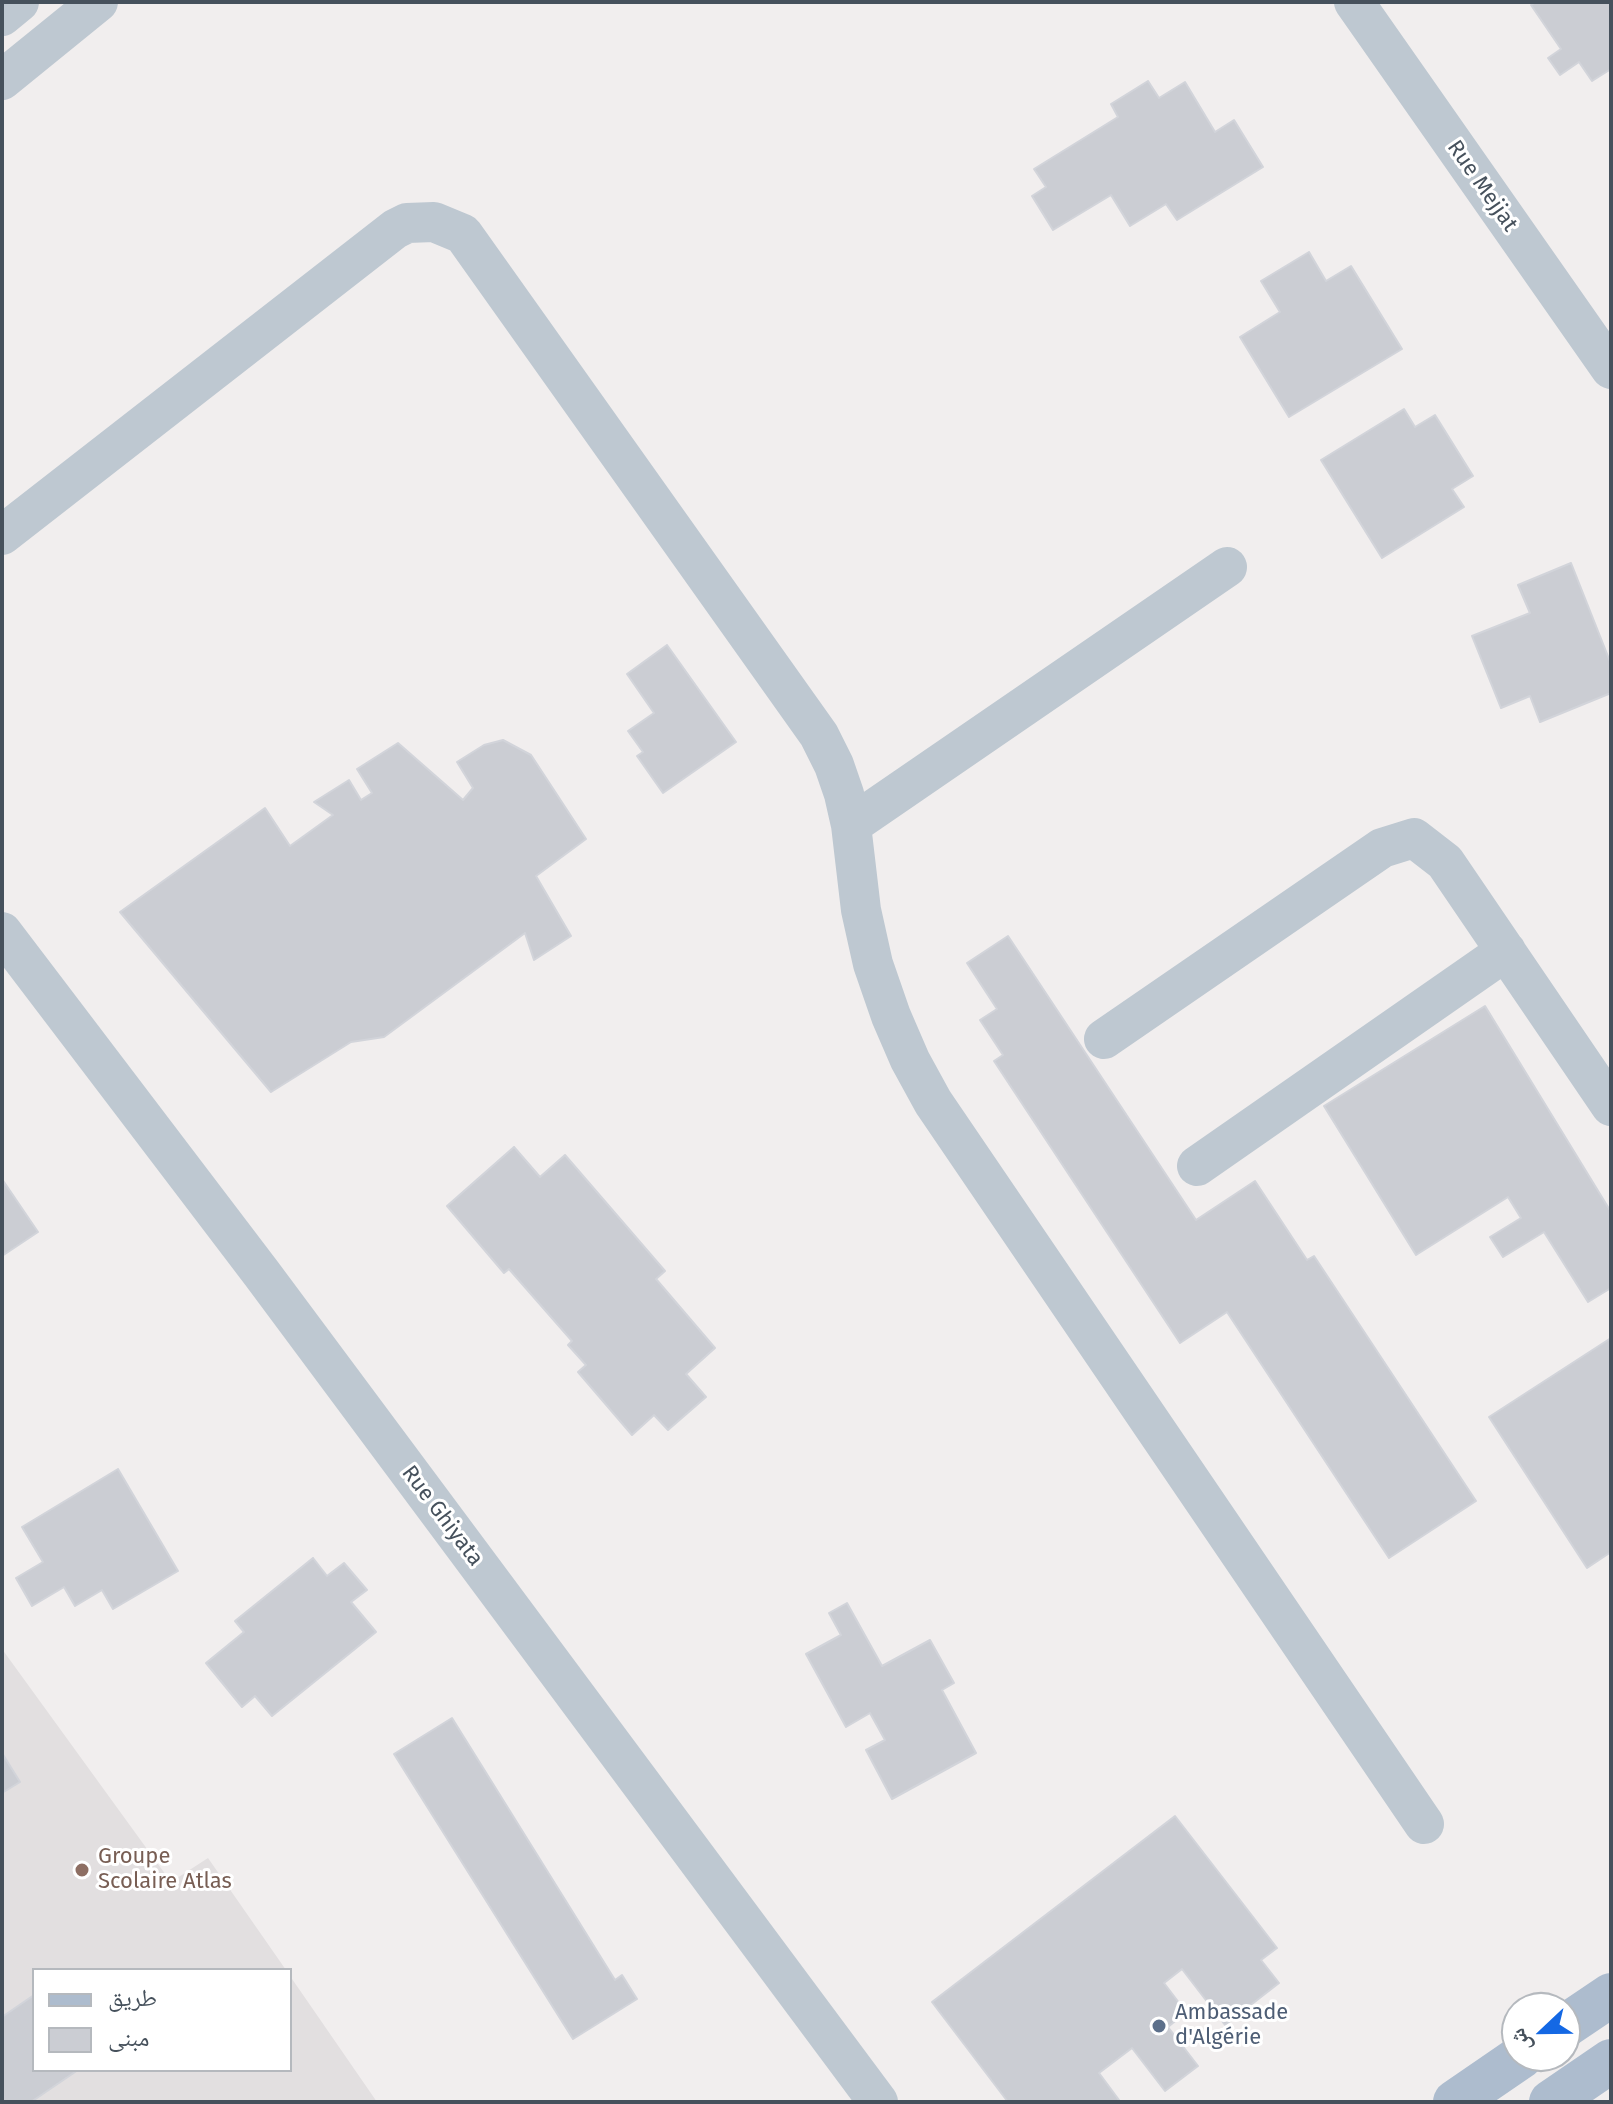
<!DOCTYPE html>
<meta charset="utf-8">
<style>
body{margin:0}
#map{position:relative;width:1613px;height:2104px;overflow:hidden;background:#f1eeee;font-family:"Fira Sans","Noto Naskh Arabic",sans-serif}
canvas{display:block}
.frame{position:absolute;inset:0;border:4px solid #46515c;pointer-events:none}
.legend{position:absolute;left:32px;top:1968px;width:260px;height:104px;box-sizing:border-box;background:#fff;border:2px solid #b5b9be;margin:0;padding:10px 14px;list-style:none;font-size:24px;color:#46515c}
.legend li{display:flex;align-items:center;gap:16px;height:40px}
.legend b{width:40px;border:2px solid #b5b9be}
.north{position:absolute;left:1501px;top:1992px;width:80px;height:80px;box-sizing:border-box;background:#fff;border:2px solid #b5b9be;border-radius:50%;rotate:248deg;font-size:22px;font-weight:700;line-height:32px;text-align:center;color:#46515c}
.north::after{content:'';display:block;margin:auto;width:28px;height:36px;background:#1468e4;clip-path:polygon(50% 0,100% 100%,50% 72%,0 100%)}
</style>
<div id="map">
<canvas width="1613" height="2104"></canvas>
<div class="frame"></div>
<ul class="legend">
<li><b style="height:10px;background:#adbcce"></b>طريق</li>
<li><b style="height:22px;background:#cbcdd3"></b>مبنى</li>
</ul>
<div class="north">ش</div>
</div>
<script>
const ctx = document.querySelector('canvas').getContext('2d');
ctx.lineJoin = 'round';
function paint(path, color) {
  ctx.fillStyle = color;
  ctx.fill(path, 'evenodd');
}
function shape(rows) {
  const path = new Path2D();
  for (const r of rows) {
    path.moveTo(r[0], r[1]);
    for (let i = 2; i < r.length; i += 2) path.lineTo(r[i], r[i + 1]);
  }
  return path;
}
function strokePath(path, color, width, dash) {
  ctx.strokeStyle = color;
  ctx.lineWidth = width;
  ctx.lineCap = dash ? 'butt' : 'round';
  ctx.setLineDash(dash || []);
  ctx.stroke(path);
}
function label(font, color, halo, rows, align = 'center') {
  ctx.font = font + ' "Fira Sans",sans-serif';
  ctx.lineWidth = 6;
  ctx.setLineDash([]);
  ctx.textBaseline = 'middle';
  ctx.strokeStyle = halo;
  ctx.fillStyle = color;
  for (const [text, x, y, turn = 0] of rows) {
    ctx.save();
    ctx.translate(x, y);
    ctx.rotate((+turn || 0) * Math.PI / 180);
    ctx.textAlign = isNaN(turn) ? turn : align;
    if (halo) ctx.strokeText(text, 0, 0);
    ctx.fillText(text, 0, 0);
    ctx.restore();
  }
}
paint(shape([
 [2,1649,171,1882,208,1858,286,1970,34,1970,34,2070,290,2070,290,1976,377,2102,2,2102]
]), '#e2dfe0');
const building = shape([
 [1536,2,1611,2,1611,69,1592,81,1579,62,1560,75,1548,58,1561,49,1531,5,1536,2],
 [1148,81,1159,98,1185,82,1215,132,1234,120,1263,167,1177,220,1166,204,1130,226,1111,195,1053,230,1032,196,1046,187,1034,169,1118,117,1111,104,1148,81],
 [1309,252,1326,281,1351,266,1402,349,1289,417,1240,337,1280,312,1261,281,1309,252],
 [1404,409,1415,427,1435,415,1473,476,1452,489,1464,507,1382,558,1321,460,1404,409],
 [1571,563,1611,664,1611,693,1540,722,1530,696,1501,708,1472,636,1530,613,1518,585,1571,563],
 [667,645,736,742,663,793,637,756,643,752,628,731,654,713,627,674,667,645],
 [503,740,531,755,586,839,536,876,571,936,534,960,525,933,384,1037,351,1042,271,1092,120,912,265,808,290,846,333,815,314,802,349,780,361,800,372,793,357,769,398,743,463,800,473,788,457,762,484,745,503,740],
 [1008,936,1196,1220,1255,1181,1307,1260,1314,1256,1476,1501,1389,1558,1227,1312,1180,1343,994,1061,1003,1055,980,1020,997,1009,967,963,1008,936],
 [1485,1006,1611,1212,1611,1288,1588,1302,1544,1232,1503,1257,1490,1237,1521,1218,1508,1197,1416,1255,1324,1106,1485,1006],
 [514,1147,540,1177,565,1155,665,1271,656,1279,715,1348,686,1374,706,1397,668,1430,654,1415,632,1435,578,1372,586,1365,568,1345,572,1341,509,1269,504,1273,447,1206,514,1147],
 [2,1179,38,1232,2,1256,2,1179],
 [1611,1338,1611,1552,1587,1568,1489,1417,1611,1338],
 [118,1469,178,1571,113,1609,102,1590,75,1606,64,1587,32,1606,16,1578,43,1562,22,1527,118,1469],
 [313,1558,327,1576,344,1563,367,1590,351,1602,376,1632,272,1716,255,1696,242,1707,206,1663,244,1632,235,1621,313,1558],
 [847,1603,882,1666,930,1640,954,1683,942,1690,976,1753,892,1799,866,1750,885,1740,870,1713,846,1727,806,1654,841,1635,829,1613,847,1603],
 [452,1718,615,1980,622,1975,637,1999,573,2039,394,1754,452,1718],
 [2,1753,20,1782,2,1793,2,1753],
 [1175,1816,1277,1948,1261,1960,1279,1983,1225,2025,1182,1969,1164,1983,1186,2012,1168,2027,1198,2066,1165,2091,1132,2048,1099,2073,1119,2100,1117,2102,1008,2102,932,2002,1175,1816],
 [34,1995,34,2070,78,2070,31,2102,2,2102,2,2017,34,1995]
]);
paint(building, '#cbcdd3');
strokePath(building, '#d2d4da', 2);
strokePath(shape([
 [1354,2,1611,369],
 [2,16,19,2],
 [2,80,98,2],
 [2,535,395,229,407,223,434,222,463,234,819,735,834,765,844,794,851,825,861,910,873,964,891,1016,910,1060,933,1102,1424,1824],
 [851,825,1227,567],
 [2,932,262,1274,878,2102],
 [1104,1039,1382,848,1414,838,1445,862,1611,1106],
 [1197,1166,1506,951]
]), '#bec8d1', 40);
strokePath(shape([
 [1565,2026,1611,1995],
 [1455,2102,1522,2056],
 [1551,2102,1611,2061]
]), '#adbcce', 44);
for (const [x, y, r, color] of [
 [82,1870,8,"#8d6e63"],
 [1159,2026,8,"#5c6f8a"]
]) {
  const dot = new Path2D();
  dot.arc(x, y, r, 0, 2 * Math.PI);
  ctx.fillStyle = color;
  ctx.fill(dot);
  strokePath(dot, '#fff', 3);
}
label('22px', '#46515c', '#fff', [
 ["Rue Mejjat",1482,186,55],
 ["Rue Ghiyata",442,1516,53]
]);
label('22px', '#785e54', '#fff', [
 ["Groupe",98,1857],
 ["Scolaire Atlas",98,1882]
], 'left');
label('22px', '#4e5e75', '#fff', [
 ["Ambassade",1175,2013],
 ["d'Algérie",1175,2038]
], 'left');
</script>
